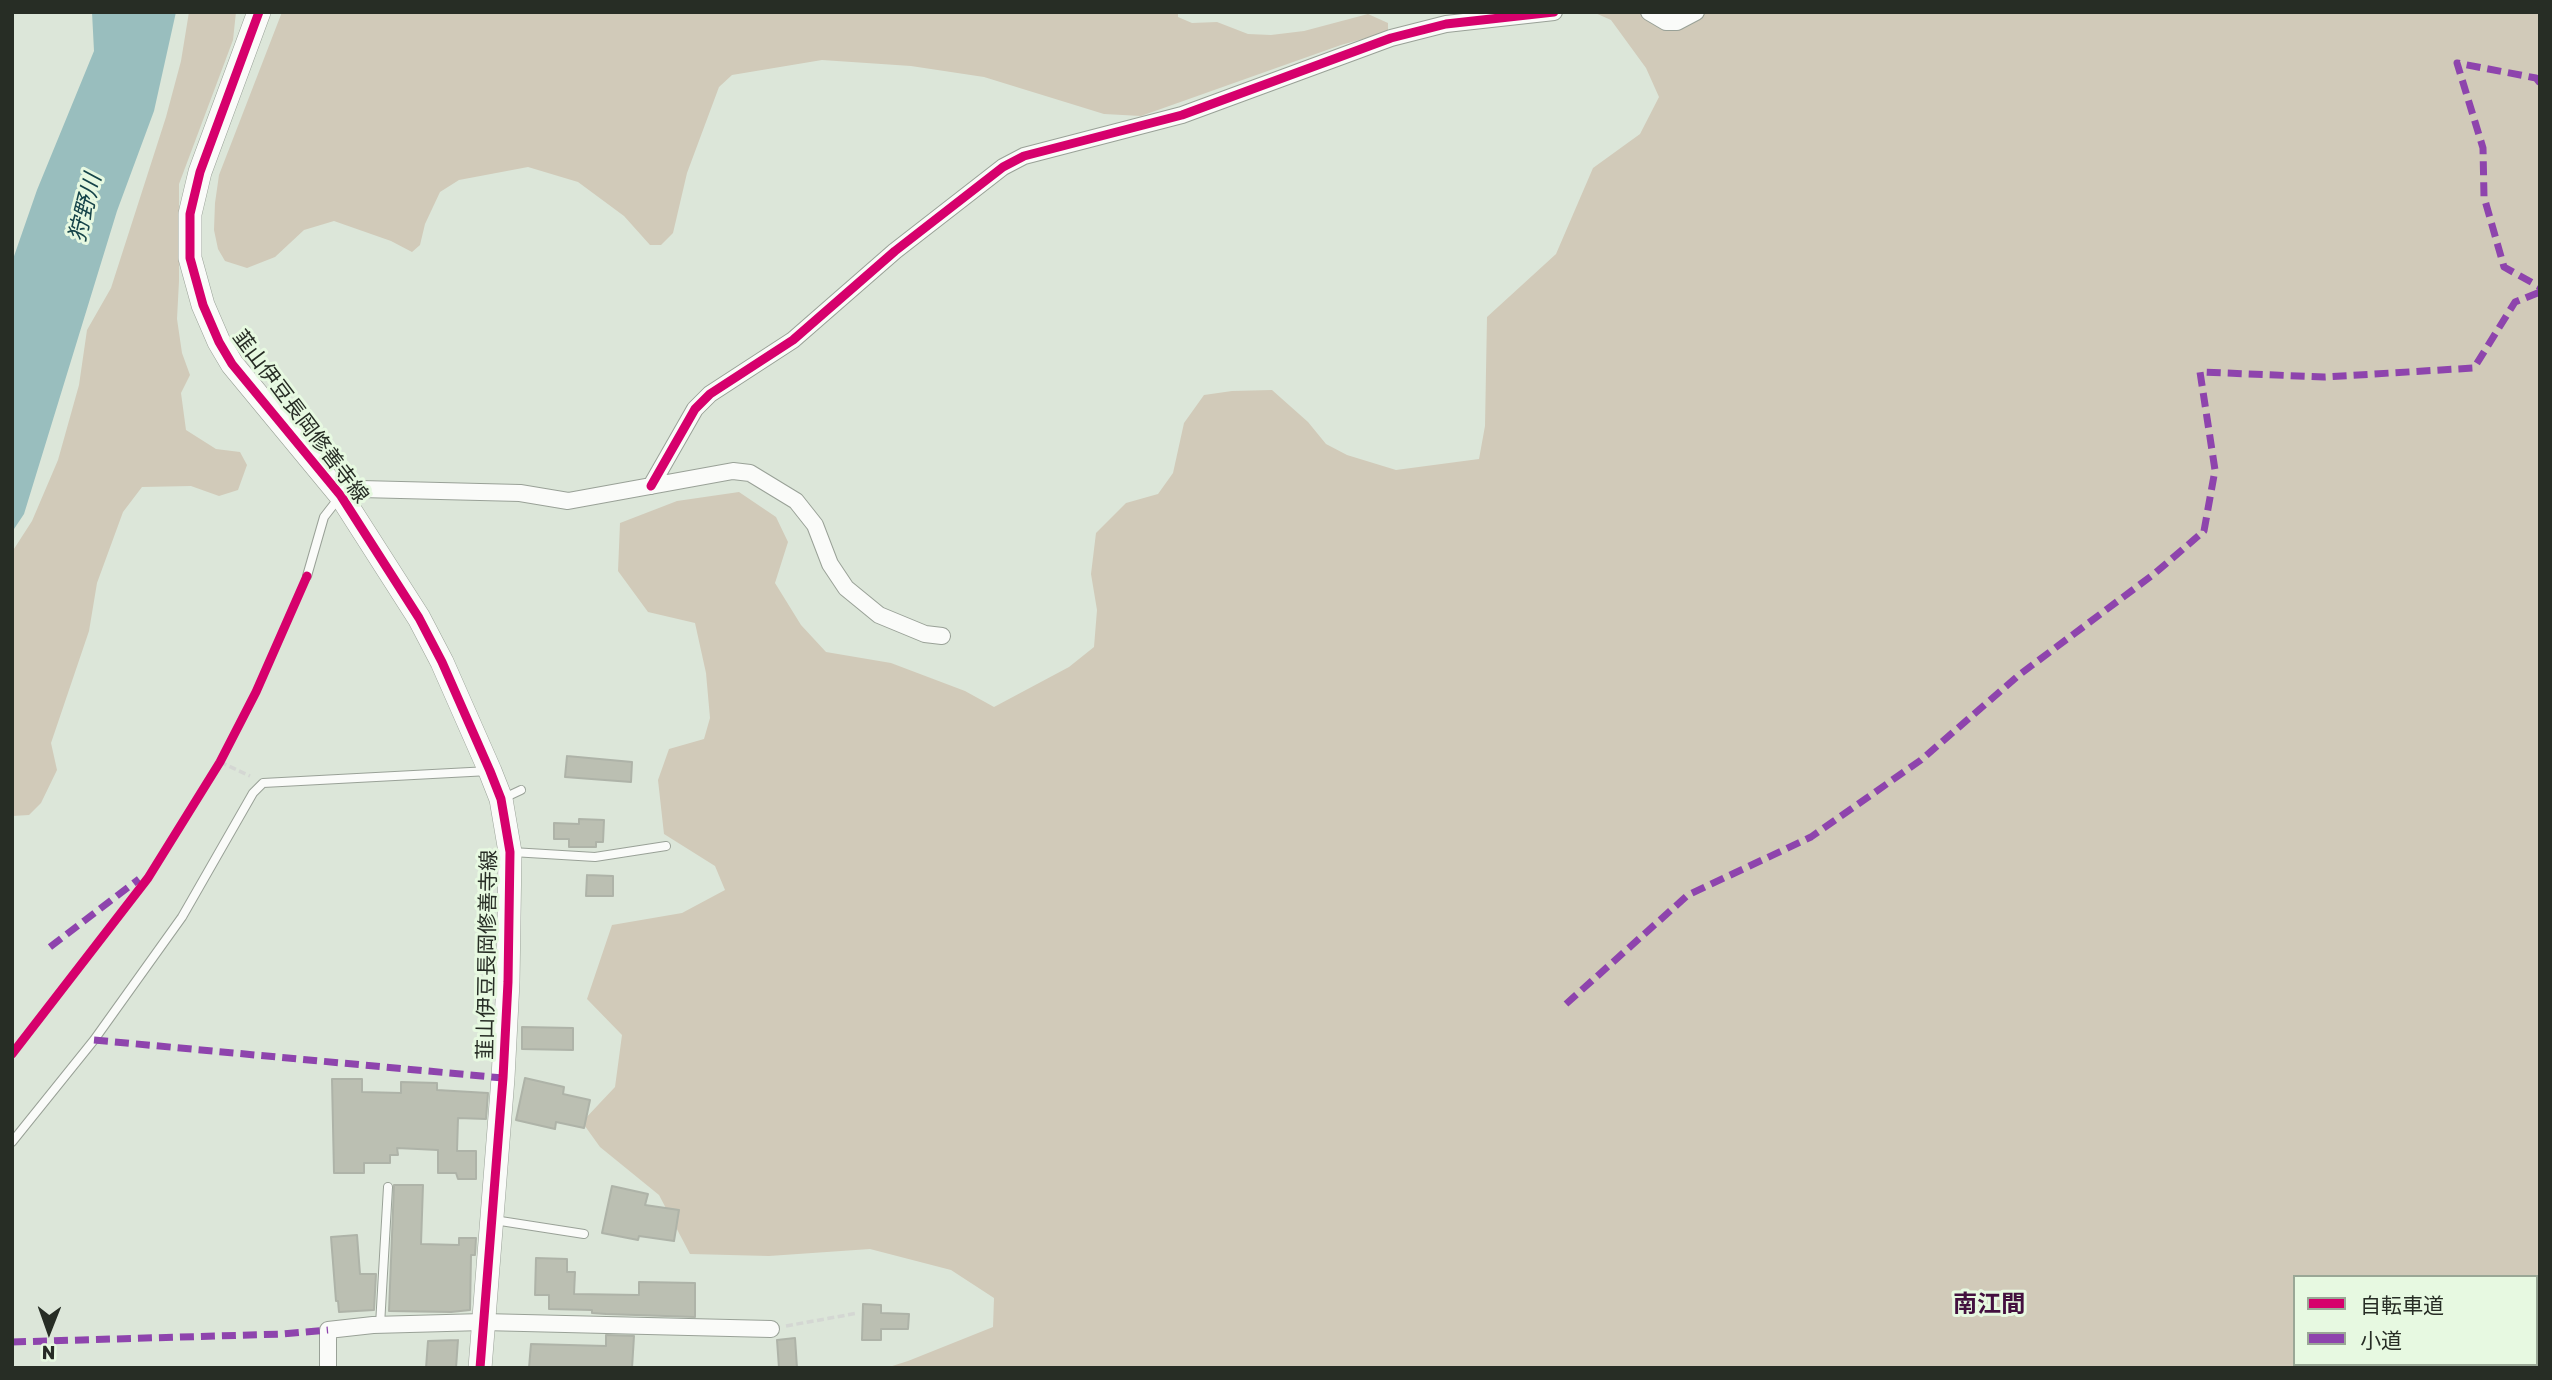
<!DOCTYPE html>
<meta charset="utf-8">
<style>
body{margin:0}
#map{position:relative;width:2552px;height:1380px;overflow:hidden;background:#dce6d9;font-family:Rubik,"Noto Sans JP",sans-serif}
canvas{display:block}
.frame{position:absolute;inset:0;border:14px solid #272d25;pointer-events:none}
.legend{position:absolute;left:2293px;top:1275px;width:245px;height:91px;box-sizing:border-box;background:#e7f9e1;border:2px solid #9aa796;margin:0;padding:9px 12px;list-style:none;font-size:21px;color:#272d25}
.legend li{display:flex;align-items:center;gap:14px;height:35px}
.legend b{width:35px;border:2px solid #9aa796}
.north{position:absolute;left:14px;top:1296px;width:70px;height:70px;-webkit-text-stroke:5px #e7f9e1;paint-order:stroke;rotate:181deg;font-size:19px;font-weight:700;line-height:28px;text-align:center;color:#272d25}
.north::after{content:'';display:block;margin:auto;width:24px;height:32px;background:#272d25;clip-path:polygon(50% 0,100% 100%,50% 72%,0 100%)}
</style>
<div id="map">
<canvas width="2552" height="1380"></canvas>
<div class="frame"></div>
<ul class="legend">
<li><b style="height:9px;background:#d6006c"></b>自転車道</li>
<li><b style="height:9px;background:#8e44ad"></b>小道</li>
</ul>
<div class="north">N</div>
</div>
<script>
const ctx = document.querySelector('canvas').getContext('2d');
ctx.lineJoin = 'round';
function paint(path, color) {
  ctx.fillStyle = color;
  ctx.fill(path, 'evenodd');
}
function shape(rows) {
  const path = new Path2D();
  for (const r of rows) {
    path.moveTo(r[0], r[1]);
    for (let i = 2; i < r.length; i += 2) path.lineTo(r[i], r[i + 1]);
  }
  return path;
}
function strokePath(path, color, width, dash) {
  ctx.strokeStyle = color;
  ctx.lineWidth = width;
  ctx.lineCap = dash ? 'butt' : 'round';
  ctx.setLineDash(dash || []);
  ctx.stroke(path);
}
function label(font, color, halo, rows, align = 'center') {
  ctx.font = font + ' Rubik,"Noto Sans JP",sans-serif';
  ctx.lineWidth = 6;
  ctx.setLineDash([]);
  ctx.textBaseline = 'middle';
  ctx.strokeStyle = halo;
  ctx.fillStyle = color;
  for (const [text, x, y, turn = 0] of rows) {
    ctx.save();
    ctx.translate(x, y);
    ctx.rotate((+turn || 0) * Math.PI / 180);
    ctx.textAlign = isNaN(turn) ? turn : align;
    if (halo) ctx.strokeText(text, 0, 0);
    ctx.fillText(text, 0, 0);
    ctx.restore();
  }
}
paint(shape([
 [189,12,236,12,233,40,179,184,179,281,177,319,182,353,190,375,181,393,186,430,216,449,240,452,247,465,238,490,219,496,191,486,142,487,123,512,97,583,89,631,51,743,57,770,41,803,29,815,12,816,12,552,32,521,58,460,79,385,87,330,111,288,166,117,181,61],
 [282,12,1178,12,1178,17,1192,23,1217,22,1248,34,1271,35,1304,31,1368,14,1388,23,1388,32,1341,45,1141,116,1104,114,984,77,911,66,822,60,732,75,719,87,687,173,673,233,661,245,650,245,624,216,578,182,528,167,459,180,440,192,425,224,420,245,412,252,391,241,334,221,304,230,275,257,247,268,225,261,218,249,214,230,215,203,219,175],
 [1593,12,2540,12,2540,1368,886,1368,908,1361,993,1327,994,1298,951,1270,870,1249,769,1256,690,1254,659,1195,600,1147,582,1122,615,1087,622,1035,587,999,612,925,682,913,725,890,715,866,664,834,658,780,669,749,704,739,710,718,706,673,695,623,648,612,618,571,620,523,677,501,739,492,776,517,788,542,775,583,801,625,826,652,891,663,965,691,994,707,1069,667,1094,647,1097,610,1091,574,1096,533,1126,503,1158,494,1173,473,1184,423,1204,395,1232,391,1272,390,1308,422,1326,444,1347,455,1396,470,1479,459,1485,426,1487,317,1556,254,1593,168,1640,134,1659,97,1646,68,1611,20],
 [2295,1277,2536,1277,2536,1364,2295,1364]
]), '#d1cab9');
paint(shape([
 [92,12,176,12,154,111,117,211,24,514,12,532,12,262,37,190,94,51]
]), '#99bebe');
const building = shape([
 [567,756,632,762,631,782,565,777,567,756],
 [579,819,604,820,603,842,596,842,596,847,569,847,569,839,554,839,554,823,579,824,579,819],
 [587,875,613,876,613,896,586,896,587,875],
 [522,1027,573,1028,573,1050,522,1049,522,1027],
 [525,1078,564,1087,563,1094,590,1100,584,1128,556,1122,555,1129,516,1120,525,1078],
 [332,1079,362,1079,362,1092,401,1093,401,1082,437,1083,437,1090,488,1093,486,1119,458,1118,457,1151,476,1151,476,1179,458,1179,456,1173,438,1173,438,1150,397,1148,398,1155,390,1155,390,1163,364,1163,364,1173,334,1173,332,1079],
 [394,1185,423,1185,421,1244,459,1245,459,1238,476,1238,475,1255,471,1255,470,1310,451,1312,389,1311,394,1185],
 [612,1186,648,1194,645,1205,679,1210,674,1241,639,1236,638,1240,602,1233,612,1186],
 [357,1235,360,1274,376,1274,374,1310,339,1312,338,1301,336,1301,331,1237,357,1235],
 [536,1258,567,1259,567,1272,575,1272,574,1294,639,1295,639,1282,695,1283,695,1317,606,1314,592,1313,592,1310,549,1309,549,1295,535,1295,536,1258],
 [863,1304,881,1305,881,1313,909,1314,908,1329,881,1329,881,1340,862,1340,863,1304],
 [606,1335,634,1336,632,1368,529,1368,531,1344,606,1346,606,1335],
 [795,1338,797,1368,779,1368,777,1340,795,1338],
 [458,1340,456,1368,426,1368,428,1341,458,1340]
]);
paint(building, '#bbbfb2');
strokePath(building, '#aeb3a8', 2);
const lane = shape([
 [307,576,324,517,338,499],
 [504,798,521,790],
 [512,852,595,857,666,846],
 [12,1142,94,1040,182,917,253,793,263,783,489,771],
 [494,1220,584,1234],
 [380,1325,388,1187]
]);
const street = shape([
 [1649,12,1666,22,1677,22,1696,12],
 [651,486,695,409,710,394,793,340,895,251,1003,167,1024,156,1182,115,1391,38,1446,24,1554,12],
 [341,496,361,489,520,493,568,501,733,471,750,473,796,501,815,525,830,564,846,588,879,615,925,634,942,636],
 [328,1368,328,1330,373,1325,483,1322,771,1329]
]);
const secondary = shape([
 [259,12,200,172,190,214,190,258,203,305,219,342,232,364,341,496,419,618,442,662,490,771,501,799,510,852,508,982,503,1078,480,1368]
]);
strokePath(lane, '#99a197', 10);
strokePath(street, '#99a197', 18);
strokePath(secondary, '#99a197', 24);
strokePath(shape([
 [220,762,250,776],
 [786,1326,858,1313]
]), '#d4d7d3', 3.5, [7, 3.5]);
strokePath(lane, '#fafbf9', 8);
strokePath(street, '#fafbf9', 16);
strokePath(secondary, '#fafbf9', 23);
strokePath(shape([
 [2540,83,2536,78,2457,63,2483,148,2484,197,2504,267,2540,287],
 [50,947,139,879],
 [1566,1004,1688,895,1811,837,1921,760,2019,675,2154,574,2204,531,2215,470,2200,372,2324,377,2474,368,2515,302,2540,292],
 [94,1040,503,1078],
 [12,1342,283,1334,328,1330]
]), '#8e44ad', 7, [14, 7]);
strokePath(shape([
 [259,12,200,172,190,214,190,258,203,305,219,342,232,364,341,496,419,618,442,662,490,771,501,799,510,852,508,982,503,1078,480,1368],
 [651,486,695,409,710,394,793,340,895,251,1003,167,1024,156,1182,115,1391,38,1446,24,1554,12],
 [12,1054,148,878,220,762,256,692,307,576]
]), '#d6006c', 9);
label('21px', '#272d25', '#e7f9e1', [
 ["韮山伊豆長岡修善寺線",300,417,53],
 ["韮山伊豆長岡修善寺線",488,955,-89]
]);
label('italic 23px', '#164449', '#e7f9e1', [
 ["狩野川",86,208,-76]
]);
label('bold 24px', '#43103f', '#e7f9e1', [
 ["南江間",1989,1305]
]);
</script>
